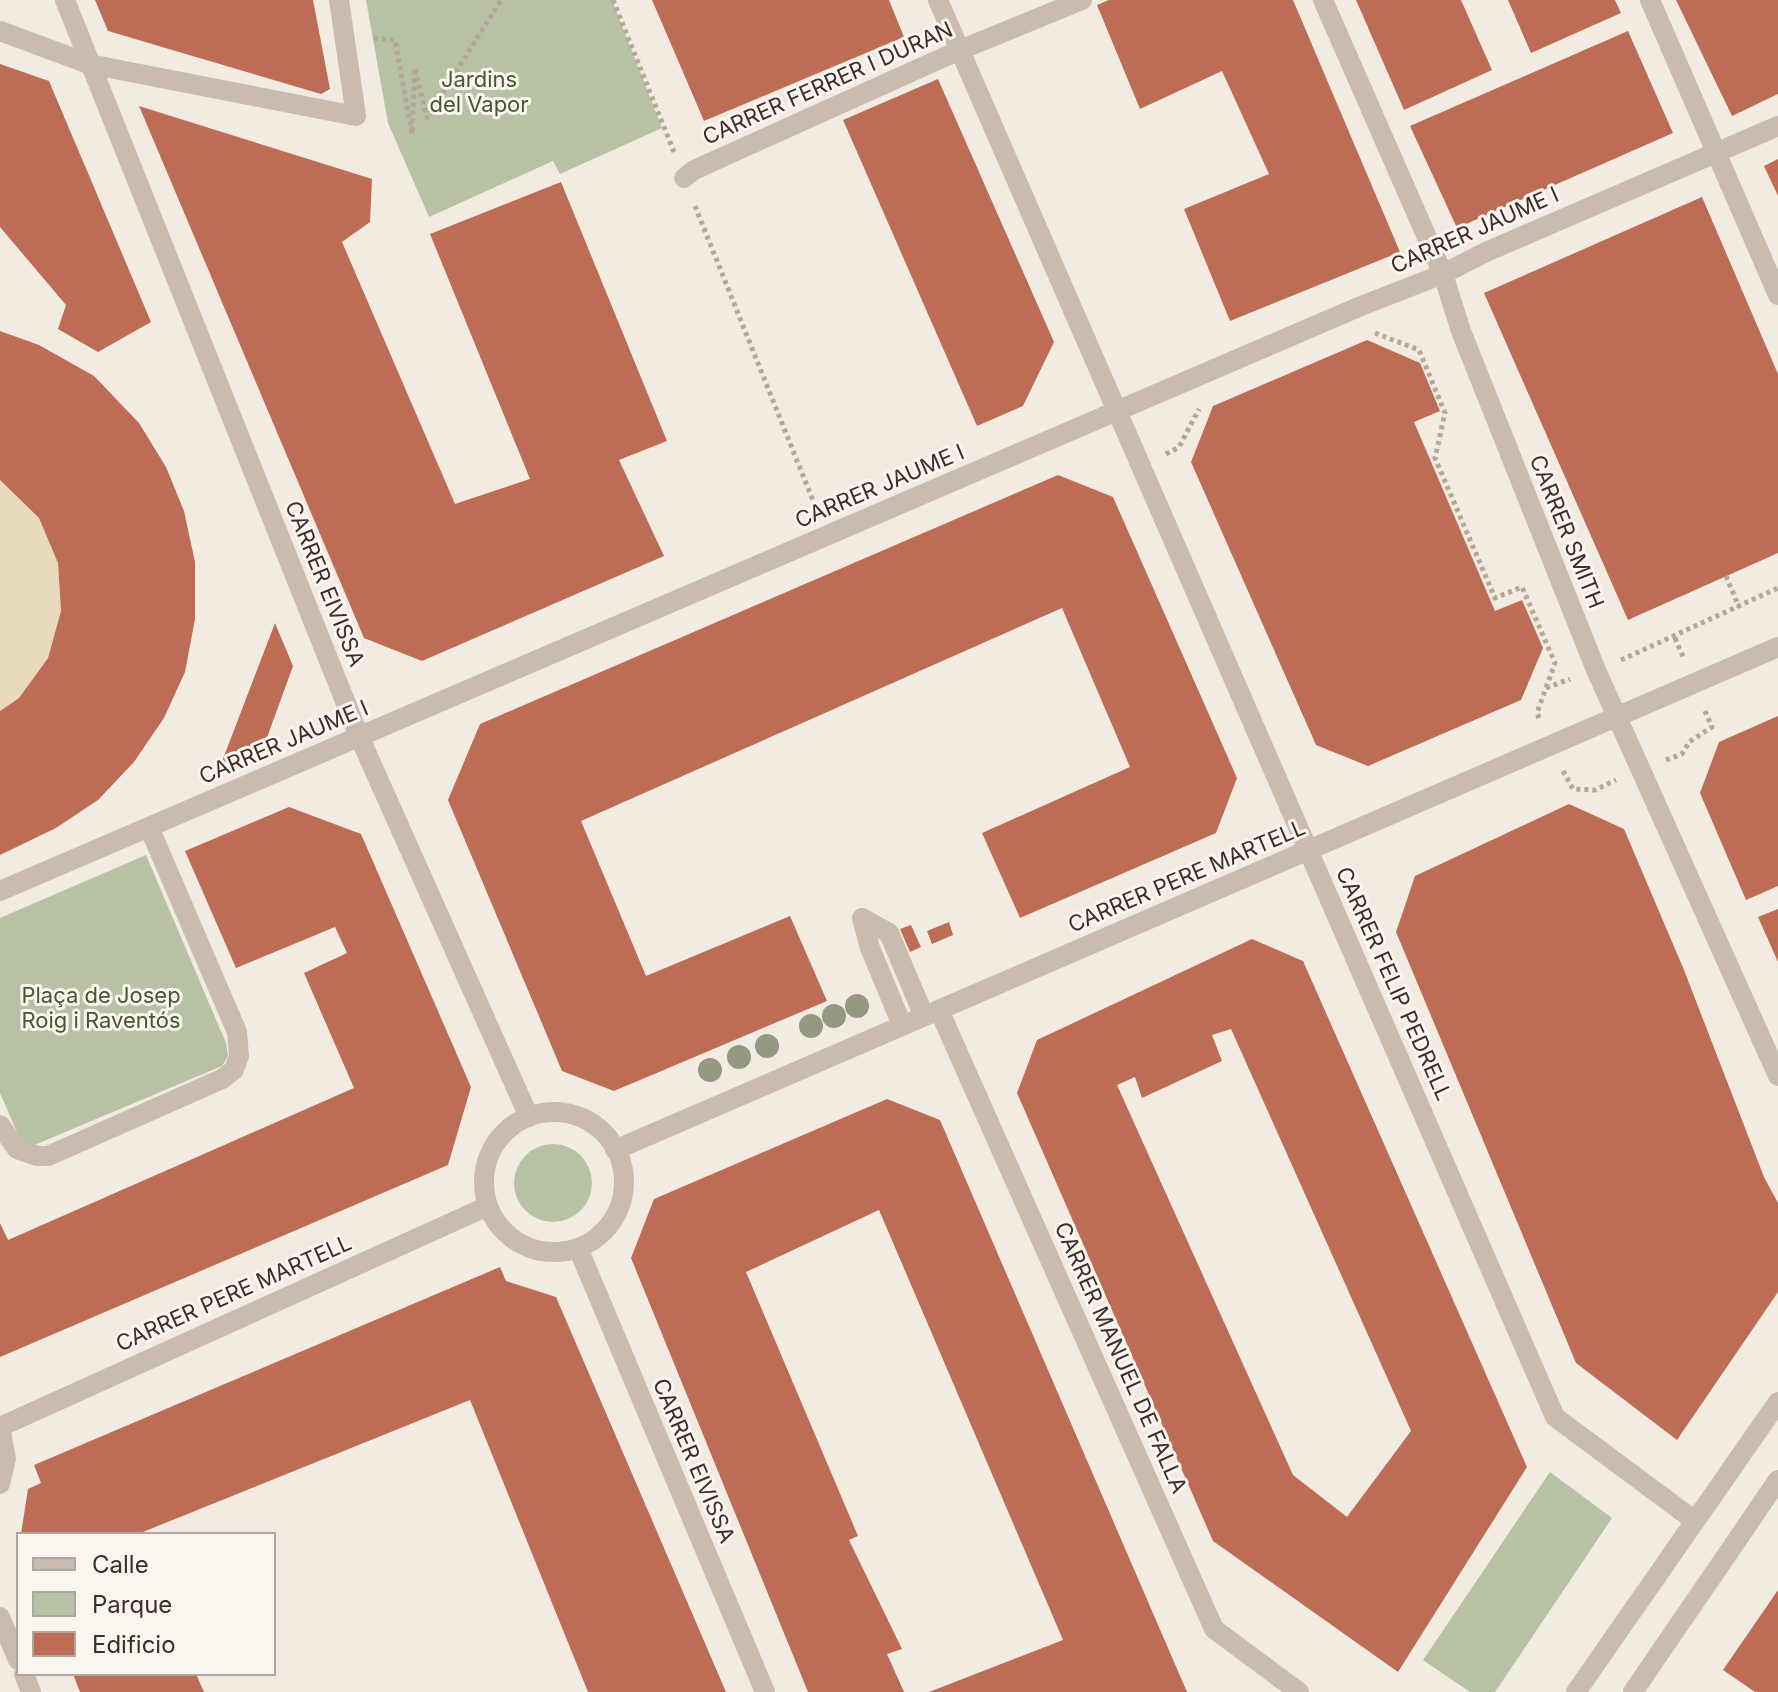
<!DOCTYPE html>
<meta charset="utf-8">
<style>
body{margin:0}
#map{position:relative;width:1778px;height:1692px;overflow:hidden;background:#f2ebe2;font-family:Inter,sans-serif}
canvas{display:block}
.legend{position:absolute;left:16px;top:1532px;width:260px;height:144px;box-sizing:border-box;background:#faf5ef;border:2px solid #ada6a1;margin:0;padding:10px 14px;list-style:none;font-size:24px;color:#39302c}
.legend li{display:flex;align-items:center;gap:16px;height:40px}
.legend b{width:40px;border:2px solid #ada6a1}
</style>
<div id="map">
<canvas width="1778" height="1692"></canvas>
<ul class="legend">
<li><b style="height:10px;background:#cabbaf"></b>Calle</li>
<li><b style="height:22px;background:#b7c1a3"></b>Parque</li>
<li><b style="height:22px;background:#bd6d56"></b>Edificio</li>
</ul>
</div>
<script>
const ctx = document.querySelector('canvas').getContext('2d');
ctx.lineJoin = 'round';
function paint(path, color) {
  ctx.fillStyle = color;
  ctx.fill(path, 'evenodd');
}
function shape(rows) {
  const path = new Path2D();
  for (const r of rows) {
    if (r.length === 3) {
      path.moveTo(r[0] + r[2], r[1]);
      path.arc(r[0], r[1], r[2], 0, 2 * Math.PI);
      continue;
    }
    path.moveTo(r[0], r[1]);
    for (let i = 2; i < r.length; i += 2) path.lineTo(r[i], r[i + 1]);
  }
  return path;
}
function strokePath(path, color, width, dash) {
  ctx.strokeStyle = color;
  ctx.lineWidth = width;
  ctx.lineCap = dash ? 'butt' : 'round';
  ctx.setLineDash(dash || []);
  ctx.stroke(path);
}
function label(font, color, halo, rows, align = 'center') {
  ctx.font = font + ' Inter,sans-serif';
  ctx.lineWidth = 6;
  ctx.setLineDash([]);
  ctx.textBaseline = 'middle';
  ctx.strokeStyle = halo;
  ctx.fillStyle = color;
  for (const [text, x, y, turn = 0] of rows) {
    ctx.save();
    ctx.translate(x, y);
    ctx.rotate((+turn || 0) * Math.PI / 180);
    ctx.textAlign = isNaN(turn) ? turn : align;
    if (halo) ctx.strokeText(text, 0, 0);
    ctx.fillText(text, 0, 0);
    ctx.restore();
  }
}
paint(shape([
 [366,0,612,0,662,128,560,174,553,161,429,217,388,123],
 [146,855,226,1043,228,1056,222,1066,32,1146,20,1139,0,1093,0,918],
 [553,1183,39],
 [1550,1472,1612,1518,1495,1692,1470,1692,1423,1660]
]), '#b7c1a3');
paint(shape([
 [0,480,39,518,58,563,61,611,48,658,19,698,0,711]
]), '#eadabd');
paint(shape([
 [95,0,313,0,330,89,321,94,108,31],
 [652,0,889,0,904,37,704,121],
 [1109,0,1293,0,1400,252,1230,321,1184,209,1269,174,1222,71,1140,109,1097,5],
 [1356,0,1461,0,1492,70,1404,110],
 [1508,0,1615,0,1621,13,1531,53],
 [1676,0,1778,0,1778,94,1732,116],
 [1628,31,1673,133,1457,228,1410,126],
 [0,64,49,81,151,322,98,352,58,329,66,305,0,227],
 [938,79,1054,342,1023,406,977,426,843,120],
 [139,106,372,179,370,222,342,242,455,504,530,479,430,234,561,182,667,441,619,460,664,556,422,661,364,638],
 [1778,159,1778,196,1764,166],
 [1702,197,1778,374,1778,553,1628,620,1484,293],
 [0,331,39,345,94,376,139,423,166,467,184,511,195,562,195,619,185,672,164,718,134,762,98,800,56,828,0,855,0,711,19,698,48,658,61,611,58,563,39,518,0,480],
 [1367,340,1420,363,1440,411,1414,422,1495,611,1522,600,1543,648,1521,700,1368,766,1316,745,1191,462,1213,406],
 [1058,475,1113,497,1237,778,1216,833,1020,918,982,833,1130,767,1062,608,581,821,646,976,790,916,827,1001,614,1091,562,1071,448,800,480,724],
 [275,623,293,666,264,746,221,764],
 [1778,716,1778,886,1746,900,1700,793,1719,742],
 [1569,804,1624,829,1684,970,1764,1177,1778,1203,1778,1292,1677,1440,1576,1363,1396,932,1415,876],
 [289,807,361,834,471,1087,448,1165,0,1357,0,1223,8,1240,354,1088,304,973,347,953,335,927,236,968,185,851],
 [1778,909,1778,962,1758,917],
 [949,922,953,935,932,944,927,931],
 [911,925,921,947,910,952,900,929],
 [1252,939,1303,961,1527,1467,1398,1672,1213,1541,1017,1093,1037,1040],
 [1231,1029,1411,1431,1347,1517,1293,1475,1117,1085,1135,1077,1142,1098,1222,1061,1212,1035],
 [887,1099,940,1120,1187,1692,929,1692,1063,1640,879,1210,746,1272,858,1536,849,1540,902,1649,887,1654,904,1692,808,1692,631,1258,654,1199],
 [500,1267,506,1281,556,1297,726,1692,588,1692,470,1400,138,1534,21,1534,28,1489,41,1483,34,1465],
 [1778,1590,1778,1692,1755,1692,1723,1670],
 [73,1674,196,1674,204,1692,80,1692]
]), '#bd6d56');
strokePath(shape([
 [613,0,674,152],
 [374,38,395,40,412,134,415,68,427,118,501,0],
 [695,206,816,508],
 [1375,333,1419,350,1445,413,1435,458,1495,598,1522,587,1555,663,1546,688],
 [1166,454,1179,447,1199,409],
 [1726,576,1739,607],
 [1675,638,1684,659],
 [1621,660,1778,588],
 [1539,718,1537,713,1546,688,1570,679],
 [1666,760,1682,754,1689,742,1712,727,1704,709],
 [1563,771,1573,789,1595,790,1616,780]
]), '#b6a599', 5, [4, 4]);
strokePath(shape([
 [65,0,359,736,529,1117],
 [938,0,1555,1417,1695,1521],
 [1323,0,1443,274,1461,331,1596,670,1778,1076],
 [1650,0,1778,295],
 [0,31,89,64,356,116,339,0],
 [684,178,694,170,960,50,1082,0],
 [0,891,1361,306,1443,274,1486,252,1778,126],
 [862,918,889,933,924,1016],
 [862,918,870,948,902,1025],
 [939,1010,1214,1629,1299,1692],
 [554,1182,70],
 [0,1125,17,1149,37,1156,48,1156,222,1079,234,1070,239,1056,237,1032,149,827],
 [615,1150,1778,647],
 [578,1248,765,1692],
 [0,1427,488,1206],
 [0,1427,6,1459,0,1484],
 [0,1617,18,1660],
 [24,1674,31,1692],
 [1576,1692,1778,1402],
 [1633,1692,1778,1480]
]), '#cabbaf', 20);
ctx.fillStyle = '#959981';
for (const [x, y] of [
 [857,1006],
 [834,1016],
 [811,1026],
 [767,1046],
 [739,1057],
 [710,1070]
]) {
  ctx.beginPath();
  ctx.arc(x, y, 12, 0, 2 * Math.PI);
  ctx.fill();
}
label('22px', '#495632', '#faf5ef', [
 ["Jardins",479,80],
 ["del Vapor",479,105],
 ["Plaça de Josep",101,996],
 ["Roig i Raventós",101,1021]
]);
label('22px', '#39302c', '#faf5ef', [
 ["CARRER FERRER I DURAN",828,84,-24],
 ["CARRER JAUME I",1475,231,-24],
 ["CARRER JAUME I",880,487,-23],
 ["CARRER SMITH",1566,532,68],
 ["CARRER EIVISSA",324,584,68],
 ["CARRER JAUME I",284,743,-23],
 ["CARRER PERE MARTELL",1187,877,-23],
 ["CARRER FELIP PEDRELL",1393,984,66],
 ["CARRER PERE MARTELL",234,1294,-24],
 ["CARRER MANUEL DE FALLA",1120,1358,66],
 ["CARRER EIVISSA",693,1461,67]
]);
</script>
